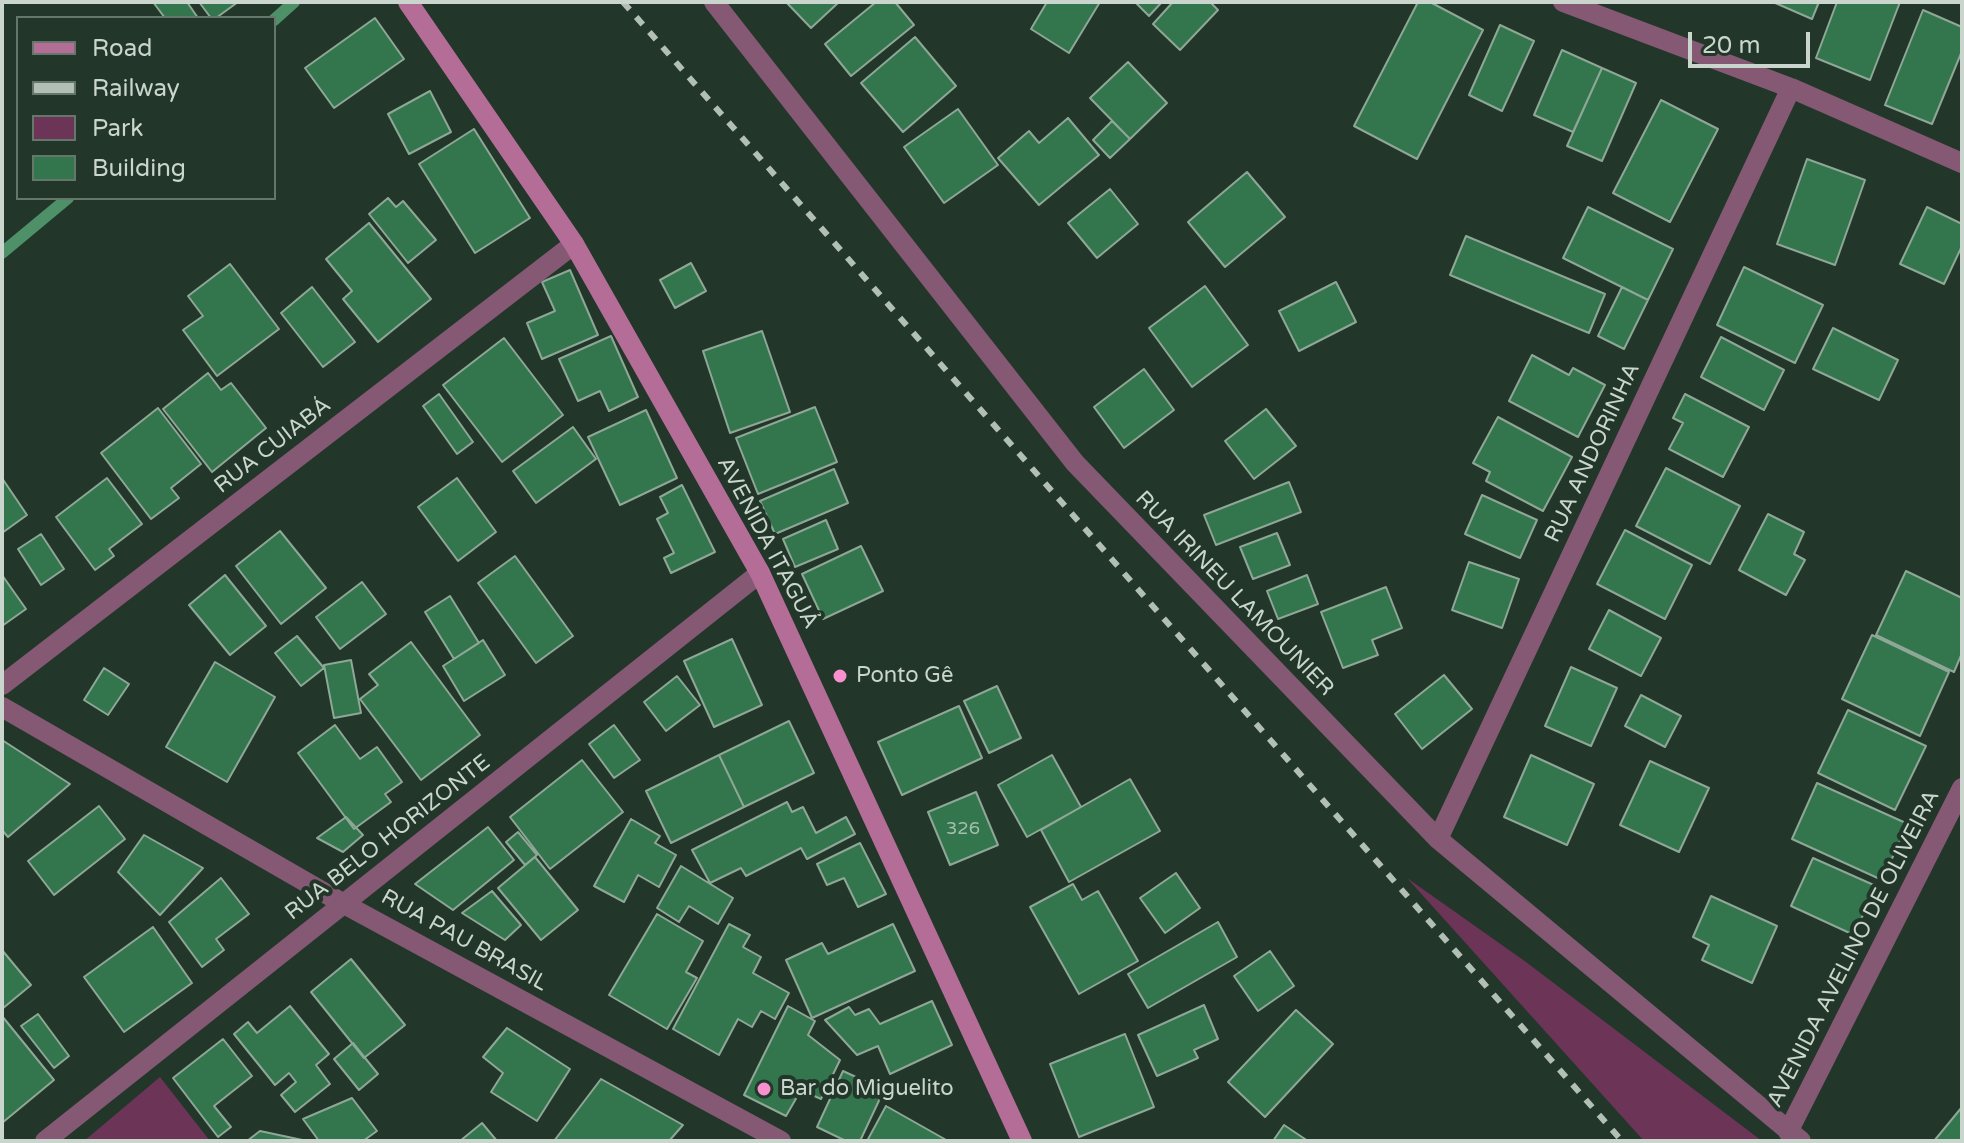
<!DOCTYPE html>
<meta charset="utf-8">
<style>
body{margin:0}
#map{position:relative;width:1964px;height:1143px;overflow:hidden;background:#223729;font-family:"Varela Round",sans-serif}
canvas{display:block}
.frame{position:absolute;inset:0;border:4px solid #cad6cd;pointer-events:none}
.legend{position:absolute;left:16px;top:16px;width:260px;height:184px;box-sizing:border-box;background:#223729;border:2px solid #65776b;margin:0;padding:10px 14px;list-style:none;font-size:24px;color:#cad6cd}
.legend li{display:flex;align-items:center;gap:16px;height:40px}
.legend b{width:40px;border:2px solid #65776b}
.scale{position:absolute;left:1688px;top:32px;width:122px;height:36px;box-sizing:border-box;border:4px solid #cad6cd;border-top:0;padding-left:10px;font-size:24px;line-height:28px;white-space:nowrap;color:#cad6cd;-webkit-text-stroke:6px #223729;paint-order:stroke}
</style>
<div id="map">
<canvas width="1964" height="1143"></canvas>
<div class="frame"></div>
<ul class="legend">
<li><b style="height:10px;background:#b46d97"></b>Road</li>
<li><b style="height:10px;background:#b2bfb5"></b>Railway</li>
<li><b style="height:22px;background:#6c3456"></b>Park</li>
<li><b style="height:22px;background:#33754d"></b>Building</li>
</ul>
<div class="scale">20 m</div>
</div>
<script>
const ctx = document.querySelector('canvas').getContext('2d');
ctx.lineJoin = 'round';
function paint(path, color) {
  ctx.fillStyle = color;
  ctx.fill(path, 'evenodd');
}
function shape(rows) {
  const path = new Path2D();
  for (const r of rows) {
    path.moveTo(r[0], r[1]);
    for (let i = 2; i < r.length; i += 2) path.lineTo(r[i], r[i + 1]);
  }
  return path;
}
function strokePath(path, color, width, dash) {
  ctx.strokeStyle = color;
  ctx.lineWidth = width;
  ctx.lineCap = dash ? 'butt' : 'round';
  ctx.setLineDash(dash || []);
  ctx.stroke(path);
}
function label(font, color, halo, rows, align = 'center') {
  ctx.font = font + ' "Varela Round",sans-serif';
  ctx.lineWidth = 8;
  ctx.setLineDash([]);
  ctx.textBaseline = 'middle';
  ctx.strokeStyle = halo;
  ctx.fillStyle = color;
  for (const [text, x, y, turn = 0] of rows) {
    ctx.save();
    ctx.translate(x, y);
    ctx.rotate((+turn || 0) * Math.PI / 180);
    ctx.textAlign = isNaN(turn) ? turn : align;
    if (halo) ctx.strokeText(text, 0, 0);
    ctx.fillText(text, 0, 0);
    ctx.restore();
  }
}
paint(shape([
 [1407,878,1526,962,1762,1141,1644,1141],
 [160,1077,210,1141,84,1141]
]), '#6c3456');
strokePath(shape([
 [274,20,294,2],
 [2,253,68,198]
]), '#4e9067', 12);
const building = shape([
 [153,2,187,2,198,18,165,18,153,2],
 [199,2,238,2,216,18,211,18,199,2],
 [786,2,839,2,811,28,786,2],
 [876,2,895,2,914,25,851,76,825,44,876,2],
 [1047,2,1100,2,1069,53,1031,29,1047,2],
 [1135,2,1162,2,1149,16,1135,2],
 [1173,2,1210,2,1218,10,1180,50,1153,24,1173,2],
 [1418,2,1430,2,1483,30,1417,159,1354,126,1418,2],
 [1773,2,1819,2,1812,19,1773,2],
 [1837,2,1900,2,1870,80,1816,58,1837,2],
 [1923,10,1962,27,1962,51,1932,124,1885,105,1923,10],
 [375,18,404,59,334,108,305,68,375,18],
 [1500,25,1534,41,1502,111,1469,95,1500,25],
 [915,37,956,86,903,132,861,83,915,37],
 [1562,50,1602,68,1573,132,1534,115,1562,50],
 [1128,62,1167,103,1130,139,1090,98,1128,62],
 [1602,68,1636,83,1602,161,1567,146,1602,68],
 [430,91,451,132,409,154,388,114,430,91],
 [1661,100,1718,129,1670,222,1613,193,1661,100],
 [958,109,998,165,944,203,904,147,958,109],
 [1068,118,1099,155,1039,205,998,158,1029,131,1039,143,1068,118],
 [1112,121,1130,139,1110,158,1093,140,1112,121],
 [474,129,530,218,475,253,419,164,474,129],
 [1807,159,1865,180,1835,265,1777,244,1807,159],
 [1247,172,1285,217,1225,267,1188,222,1247,172],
 [1110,189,1138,224,1097,258,1068,223,1110,189],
 [388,198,396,207,403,201,436,240,408,263,369,214,388,198],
 [1588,207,1673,249,1648,300,1563,258,1588,207],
 [1927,207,1962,224,1962,246,1944,284,1900,264,1927,207],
 [369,223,431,299,378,342,343,299,352,291,326,259,369,223],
 [1466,236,1605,294,1589,333,1450,275,1466,236],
 [691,263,706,291,675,308,660,280,691,263],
 [230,264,279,329,217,376,183,330,203,316,188,296,230,264],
 [1744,267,1823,305,1795,363,1717,325,1744,267],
 [570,270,598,335,542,359,527,323,555,311,542,282,570,270],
 [1336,282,1356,322,1299,351,1279,311,1336,282],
 [1205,286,1248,345,1192,387,1149,328,1205,286],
 [312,287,355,342,323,367,281,313,312,287],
 [1622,287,1648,300,1624,349,1598,336,1622,287],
 [1833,328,1898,360,1879,400,1813,369,1833,328],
 [762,331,790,412,730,433,703,351,762,331],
 [611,336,638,397,609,411,600,391,578,401,559,359,611,336],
 [1721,337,1784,370,1764,410,1701,377,1721,337],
 [504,338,563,415,502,462,443,385,504,338],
 [1532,355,1569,375,1573,368,1605,385,1578,437,1509,401,1532,355],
 [1144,369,1174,410,1124,448,1094,407,1144,369],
 [208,373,221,390,231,383,266,428,212,472,163,409,208,373],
 [439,394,473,442,457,454,423,406,439,394],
 [1685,394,1749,427,1723,477,1669,449,1683,423,1673,418,1685,394],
 [815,407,837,462,758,494,736,438,815,407],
 [158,408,201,464,171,488,179,498,151,519,101,453,158,408],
 [1266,409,1296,446,1254,479,1225,441,1266,409],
 [646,410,677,478,620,505,588,437,646,410],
 [1498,417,1572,457,1543,511,1486,481,1490,472,1473,463,1498,417],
 [573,427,596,459,536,503,513,471,573,427],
 [1666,468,1740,506,1710,564,1636,526,1666,468],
 [834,469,848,503,775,534,760,501,834,469],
 [2,478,27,515,2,533,2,478],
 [107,478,142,524,109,549,114,556,95,570,56,517,107,478],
 [457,478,496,532,458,561,418,507,457,478],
 [1289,482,1301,512,1216,545,1204,515,1289,482],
 [682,485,715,552,671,573,664,558,674,553,657,519,668,513,660,497,682,485],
 [1482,495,1537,520,1520,558,1465,534,1482,495],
 [1768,514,1804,532,1794,554,1805,560,1786,595,1739,570,1768,514],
 [826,520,838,549,795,567,783,539,826,520],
 [1625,530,1692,565,1665,619,1597,584,1625,530],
 [280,531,326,588,281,624,236,566,280,531],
 [1277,533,1290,565,1253,579,1240,547,1277,533],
 [41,534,64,569,41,585,18,549,41,534],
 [861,546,883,591,823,619,802,574,861,546],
 [515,556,573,636,536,663,478,583,515,556],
 [1469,562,1519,579,1502,628,1452,610,1469,562],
 [1906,571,1962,598,1962,653,1954,672,1876,635,1906,571],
 [2,575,26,609,2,626,2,575],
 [225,575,266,626,230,655,189,605,225,575],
 [1307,575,1318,604,1278,619,1267,591,1307,575],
 [362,582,386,614,340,649,316,617,362,582],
 [1386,587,1402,628,1372,640,1378,655,1343,668,1321,612,1386,587],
 [450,596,479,643,454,659,425,612,450,596],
 [1609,610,1661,638,1641,676,1589,649,1609,610],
 [1872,635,1949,672,1920,736,1842,699,1872,635],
 [297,636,324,668,301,686,275,653,297,636],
 [732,639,762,705,714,727,684,661,732,639],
 [483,640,505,675,464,701,443,666,483,640],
 [411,642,480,735,421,780,360,699,378,685,369,674,411,642],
 [351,660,361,713,334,718,324,665,351,660],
 [215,662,275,697,227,782,166,747,215,662],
 [1571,667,1617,688,1591,746,1545,726,1571,667],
 [104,668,129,684,108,715,84,700,104,668],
 [1444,675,1472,709,1422,749,1395,714,1444,675],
 [677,676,700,705,666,731,644,702,677,676],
 [997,686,1021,738,989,753,964,701,997,686],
 [1641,695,1681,716,1665,747,1625,726,1641,695],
 [959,706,982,758,902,795,878,742,959,706],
 [1848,710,1926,746,1895,810,1818,773,1848,710],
 [789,721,814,773,744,807,719,755,789,721],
 [335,725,360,759,377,747,402,782,385,794,391,802,354,829,298,753,335,725],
 [614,725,640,760,614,778,589,744,614,725],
 [2,740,70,784,8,837,2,830,2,740],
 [719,755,744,807,671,843,646,791,719,755],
 [1052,755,1081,807,1027,837,998,785,1052,755],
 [1531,755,1594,784,1567,845,1504,817,1531,755],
 [582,760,623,812,550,869,510,817,582,760],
 [1650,761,1709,788,1679,852,1620,825,1650,761],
 [1130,779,1160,831,1069,882,1041,830,1130,779],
 [1817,783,1908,824,1882,880,1792,839,1817,783],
 [976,792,998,845,950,865,928,812,976,792],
 [787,802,792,812,803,807,816,833,846,817,855,834,807,859,801,848,746,876,741,868,710,883,692,850,787,802],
 [99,806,125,839,54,895,28,861,99,806],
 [346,817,363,835,343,852,317,838,346,817],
 [631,819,660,836,655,843,676,855,659,887,638,875,624,902,594,886,631,819],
 [488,827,514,860,453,910,415,884,488,827],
 [518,832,537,855,525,865,506,842,518,832],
 [144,835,203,868,160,915,118,872,144,835],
 [860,843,886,894,858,907,844,878,827,885,817,864,860,843],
 [535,857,578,910,541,940,498,888,535,857],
 [1813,858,1876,886,1854,935,1791,906,1813,858],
 [681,866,733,898,718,924,689,906,679,922,657,908,681,866],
 [1176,873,1200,908,1165,933,1140,898,1176,873],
 [221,878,249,914,216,939,224,950,202,967,169,922,221,878],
 [1073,884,1082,900,1098,891,1138,961,1079,994,1030,907,1073,884],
 [492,891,521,925,505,940,462,913,492,891],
 [1711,896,1777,926,1752,983,1702,960,1709,945,1693,937,1711,896],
 [657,914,703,941,686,972,697,978,667,1029,609,995,657,914],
 [1218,922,1237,957,1148,1008,1128,974,1218,922],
 [729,924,750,935,743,947,761,957,753,973,789,993,775,1019,761,1011,752,1027,738,1019,719,1055,673,1029,729,924],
 [893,924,915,971,812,1018,786,960,822,943,828,954,893,924],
 [153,927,192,983,124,1032,84,977,153,927],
 [2,950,31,985,2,1009,2,950],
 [1270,951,1294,986,1258,1011,1234,976,1270,951],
 [351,959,405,1025,364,1058,311,992,351,959],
 [932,1001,952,1045,890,1074,878,1046,857,1055,825,1020,849,1007,855,1015,869,1009,880,1024,932,1001],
 [1204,1005,1218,1039,1194,1050,1198,1058,1157,1076,1138,1035,1204,1005],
 [290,1006,329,1054,316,1065,330,1084,295,1112,281,1095,296,1082,289,1073,275,1085,234,1034,248,1022,257,1033,290,1006],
 [788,1006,815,1021,808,1035,840,1060,821,1099,801,1090,786,1116,744,1095,788,1006],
 [1296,1010,1333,1044,1265,1117,1228,1082,1296,1010],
 [38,1014,69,1056,54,1068,21,1026,38,1014],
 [2,1016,54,1080,2,1123,2,1016],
 [507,1028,570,1069,537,1121,491,1092,503,1073,483,1057,507,1028],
 [1125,1034,1154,1107,1079,1137,1050,1064,1125,1034],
 [223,1039,252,1076,214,1106,231,1127,218,1137,173,1078,223,1039],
 [353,1043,378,1074,359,1090,334,1059,353,1043],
 [843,1071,884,1090,860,1141,846,1141,817,1127,843,1071],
 [601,1079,683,1125,669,1141,554,1141,601,1079],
 [352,1098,377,1131,363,1141,319,1141,303,1119,352,1098],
 [886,1106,948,1141,867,1141,886,1106],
 [1962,1107,1962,1141,1934,1141,1962,1107],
 [482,1123,497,1141,460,1141,482,1123],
 [1284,1125,1308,1141,1273,1141,1284,1125],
 [260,1131,307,1141,247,1141,260,1131]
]);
paint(building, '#33754d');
strokePath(building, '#8fa797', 2);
strokePath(shape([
 [714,2,1075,463,1438,839,1801,1141],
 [1563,2,1791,88,1962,163],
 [2,685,574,244],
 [2,707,344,904,781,1141],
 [1438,839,1791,88],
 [1788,1132,1962,788],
 [45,1141,760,573]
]), '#855973', 20);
strokePath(shape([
 [408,2,574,244,760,573,1022,1141]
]), '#b46d97', 20);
strokePath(shape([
 [623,2,1622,1141]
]), '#b2bfb5', 6, [10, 10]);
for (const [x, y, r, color] of [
 [840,676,8,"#f790ce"],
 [764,1089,8,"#f790ce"]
]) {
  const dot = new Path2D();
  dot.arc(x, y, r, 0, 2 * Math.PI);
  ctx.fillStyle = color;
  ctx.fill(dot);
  strokePath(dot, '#223729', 3);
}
label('18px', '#a4bead', null, [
 ["326",963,829]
]);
label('22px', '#cad6cd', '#223729', [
 ["RUA CUIABÁ",273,446,-38],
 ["RUA ANDORINHA",1593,453,-65],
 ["AVENIDA ITAGUÁ",767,543,62],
 ["RUA IRINEU LAMOUNIER",1234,594,46],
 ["RUA BELO HORIZONTE",388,838,-38],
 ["RUA PAU BRASIL",464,941,29],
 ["AVENIDA AVELINO DE OLIVEIRA",1854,949,-63]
]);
label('22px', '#cad6cd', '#223729', [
 ["Ponto Gê",856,676],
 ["Bar do Miguelito",780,1089]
], 'left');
</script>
